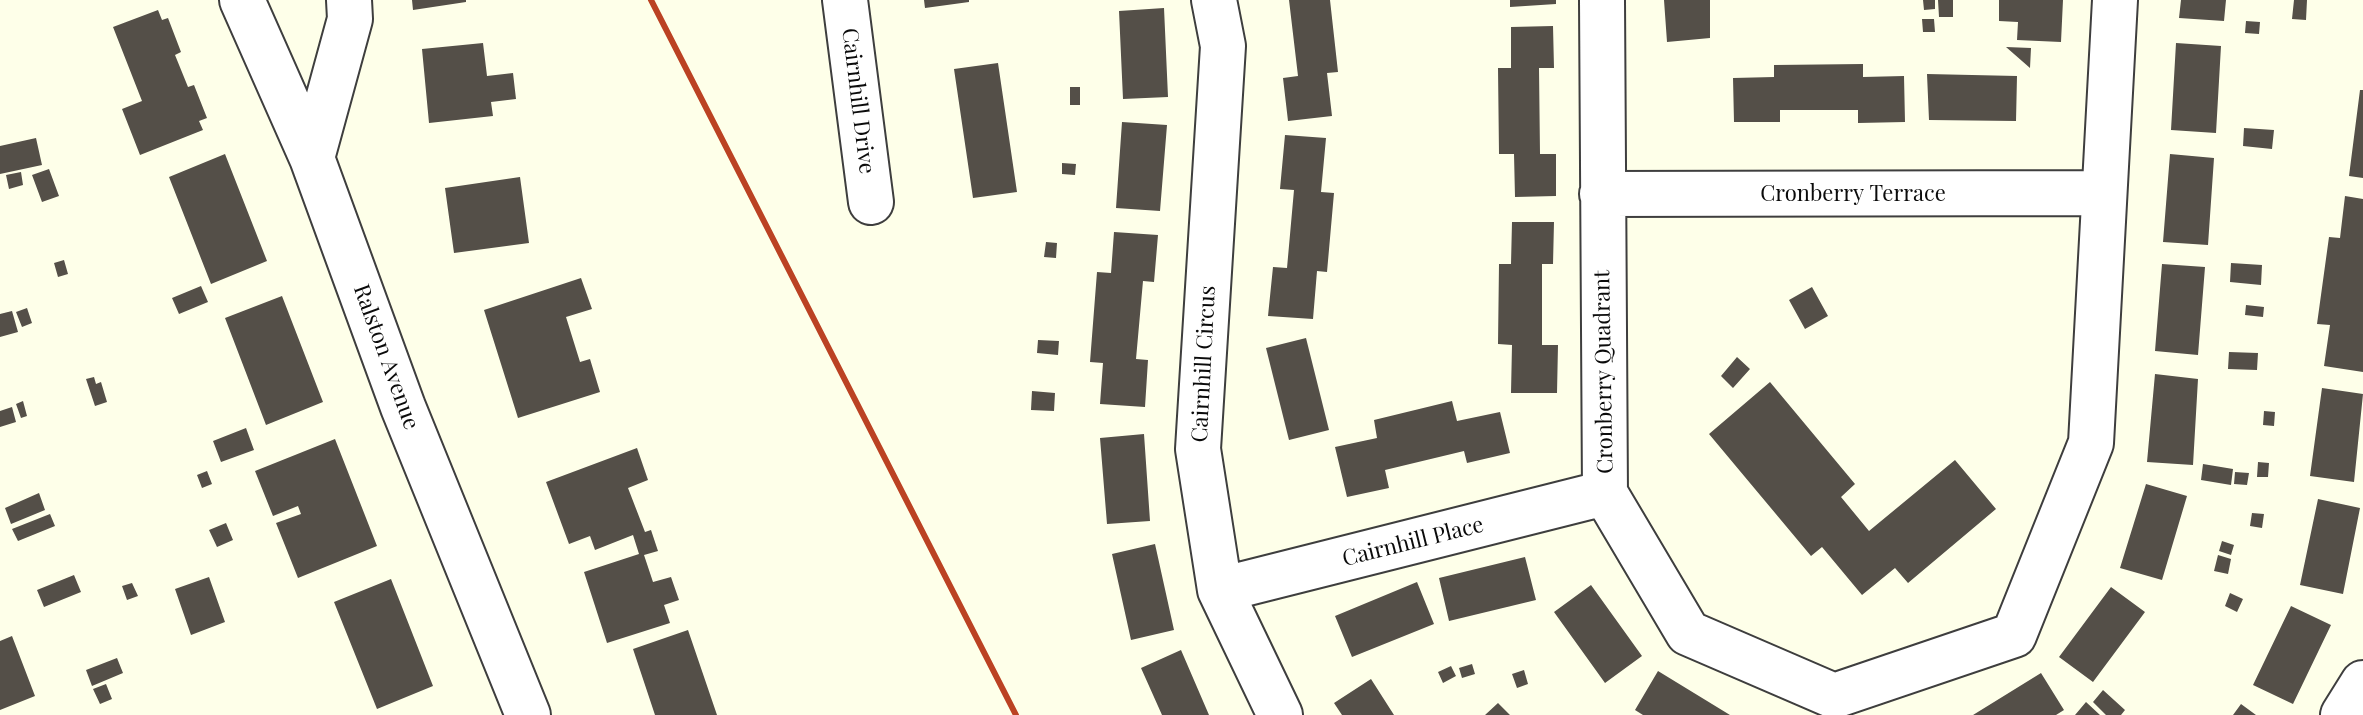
<!DOCTYPE html>
<style>
body{margin:0}
canvas{display:block;background:#feffe9}
</style>
<canvas width="2363" height="715"></canvas>
<script>
const ctx = document.querySelector('canvas').getContext('2d');
ctx.lineJoin = 'round';
function paint(path, color) {
  ctx.fillStyle = color;
  ctx.fill(path, 'evenodd');
}
function shape(rows) {
  const path = new Path2D();
  for (const r of rows) {
    path.moveTo(r[0], r[1]);
    for (let i = 2; i < r.length; i += 2) path.lineTo(r[i], r[i + 1]);
  }
  return path;
}
function strokePath(path, color, width, dash) {
  ctx.strokeStyle = color;
  ctx.lineWidth = width;
  ctx.lineCap = dash ? 'butt' : 'round';
  ctx.setLineDash(dash || []);
  ctx.stroke(path);
}
function label(font, color, halo, rows, align = 'center') {
  ctx.font = font + ' "Playfair Display",serif';
  ctx.lineWidth = 8;
  ctx.setLineDash([]);
  ctx.textBaseline = 'middle';
  ctx.strokeStyle = halo;
  ctx.fillStyle = color;
  for (const [text, x, y, turn = 0] of rows) {
    ctx.save();
    ctx.translate(x, y);
    ctx.rotate((+turn || 0) * Math.PI / 180);
    ctx.textAlign = isNaN(turn) ? turn : align;
    if (halo) ctx.strokeText(text, 0, 0);
    ctx.fillText(text, 0, 0);
    ctx.restore();
  }
}
paint(shape([
 [412,0,466,0,466,2,413,10],
 [924,0,969,0,969,2,925,8],
 [1289,0,1330,0,1338,72,1327,73,1332,116,1288,121,1283,78,1298,76],
 [1510,0,1556,0,1556,4,1510,7],
 [1664,0,1710,0,1710,38,1667,42],
 [1923,0,1935,0,1935,9,1924,10],
 [1938,0,1953,0,1953,17,1939,17],
 [1999,0,2063,0,2061,42,2017,40,2018,22,1999,21],
 [2181,0,2226,0,2224,21,2179,18],
 [2294,0,2307,0,2306,20,2292,19],
 [1164,8,1168,97,1123,99,1119,11],
 [158,10,162,20,168,18,181,52,175,55,188,87,194,85,207,118,199,121,203,130,140,155,122,109,142,101,113,27],
 [1922,19,1934,19,1935,32,1923,32],
 [2246,21,2260,22,2259,34,2245,33],
 [1553,26,1554,68,1539,68,1540,154,1556,154,1556,196,1515,197,1514,154,1499,154,1498,68,1511,68,1511,27],
 [483,43,487,76,513,73,516,99,491,102,493,116,429,123,422,49],
 [2176,43,2221,46,2216,133,2171,130],
 [2006,47,2031,48,2030,68],
 [998,63,1017,192,973,198,954,69],
 [1863,64,1863,77,1904,76,1905,122,1858,123,1858,110,1780,110,1780,122,1734,122,1733,78,1774,77,1774,65],
 [1927,74,2017,76,2016,121,1929,120],
 [1070,87,1080,87,1080,105,1070,105],
 [2360,90,2363,90,2363,178,2349,176],
 [1122,122,1167,125,1160,211,1116,208],
 [2244,128,2274,130,2272,149,2243,146],
 [1285,135,1326,138,1321,192,1334,193,1327,272,1317,271,1313,319,1268,316,1273,267,1287,268,1294,190,1280,189],
 [36,138,42,165,0,174,0,146],
 [225,154,267,261,211,284,169,177],
 [2170,154,2214,158,2208,245,2163,242],
 [1062,163,1076,164,1075,175,1062,174],
 [49,169,59,196,42,202,32,175],
 [21,172,23,185,9,189,6,175],
 [520,177,529,243,454,253,445,188],
 [2345,196,2363,199,2363,372,2324,366,2330,325,2317,324,2329,237,2340,238],
 [1512,222,1554,222,1553,264,1542,264,1542,345,1558,345,1557,393,1511,393,1512,345,1498,344,1499,264,1511,264],
 [1114,232,1158,235,1154,282,1143,281,1136,359,1148,360,1145,407,1100,404,1103,363,1090,362,1097,272,1111,273],
 [1046,242,1057,243,1056,258,1044,257],
 [64,260,68,274,58,277,54,263],
 [2231,263,2262,265,2261,285,2230,282],
 [2162,264,2205,267,2198,355,2155,351],
 [581,278,592,309,566,317,580,362,590,359,600,392,518,418,484,310],
 [201,286,208,302,179,314,172,298],
 [1812,287,1828,316,1805,329,1789,300],
 [282,296,323,402,266,425,225,318],
 [2246,305,2264,307,2263,317,2245,315],
 [27,308,32,323,22,327,16,312],
 [12,311,18,332,0,337,0,314],
 [1306,338,1329,430,1289,440,1266,348],
 [1038,340,1059,341,1058,355,1037,353],
 [2229,352,2258,353,2257,370,2228,369],
 [1737,357,1750,369,1733,388,1721,376],
 [2155,374,2198,379,2193,465,2147,462],
 [94,377,96,384,101,382,107,402,95,406,86,379],
 [1770,382,1855,484,1841,497,1869,531,1955,460,1996,509,1908,583,1895,568,1862,595,1822,547,1811,556,1709,434],
 [2322,388,2363,394,2354,482,2310,476],
 [1032,391,1055,393,1054,411,1031,410],
 [23,401,27,416,21,418,16,404],
 [1452,401,1457,421,1500,412,1510,453,1467,463,1464,451,1385,470,1389,488,1347,497,1335,447,1377,438,1374,420],
 [12,407,16,422,0,427,0,411],
 [2264,411,2275,412,2274,426,2263,425],
 [246,428,254,450,221,462,213,441],
 [1144,434,1150,521,1107,524,1100,438],
 [335,439,377,546,298,578,276,523,301,514,298,506,273,516,255,471],
 [637,448,648,480,628,488,645,532,651,530,658,551,644,555,653,582,671,577,679,600,664,605,670,623,607,643,584,572,639,554,633,535,595,550,590,536,569,544,546,482],
 [2258,462,2269,463,2268,477,2257,477],
 [2203,464,2233,469,2231,485,2201,480],
 [207,471,212,484,202,488,197,475],
 [2235,472,2249,473,2247,485,2234,484],
 [2146,484,2187,496,2162,580,2120,568],
 [39,493,45,510,11,524,5,508],
 [2318,499,2360,508,2343,594,2300,585],
 [2252,513,2264,514,2262,528,2250,526],
 [50,514,55,526,18,541,12,529],
 [226,523,233,540,217,547,209,530],
 [2222,541,2234,545,2231,555,2219,551],
 [1155,544,1174,630,1131,640,1112,554],
 [2218,555,2231,559,2228,574,2214,571],
 [1525,557,1536,600,1449,621,1439,578],
 [74,575,81,592,44,607,37,590],
 [209,577,225,622,191,635,175,589],
 [391,579,433,686,377,709,334,602],
 [1417,582,1434,624,1352,657,1335,616],
 [132,583,138,596,127,600,122,586],
 [1591,585,1642,656,1605,683,1554,612],
 [2111,587,2145,612,2093,682,2059,657],
 [2230,593,2243,599,2237,612,2225,606],
 [2291,606,2331,625,2293,704,2253,685],
 [688,630,717,715,655,715,633,649],
 [12,636,35,696,0,710,0,641],
 [1181,650,1209,715,1162,715,1141,668],
 [117,658,123,673,92,686,86,670],
 [1472,664,1475,674,1462,678,1459,668],
 [1451,666,1456,676,1443,683,1438,672],
 [1524,670,1528,684,1517,688,1512,674],
 [1658,671,1730,715,1643,715,1635,710],
 [2041,673,2064,710,2056,715,1973,715],
 [1371,679,1394,715,1342,715,1334,703],
 [106,684,112,699,100,704,93,689],
 [2103,690,2125,710,2121,715,2106,715,2093,702],
 [2086,702,2100,715,2075,715],
 [1498,703,1510,715,1485,715],
 [2241,704,2256,715,2233,715]
]), '#544f48');
const minor = shape([
 [242,0,312,158,403,407,528,715],
 [845,0,871,202],
 [1214,0,1223,46,1198,449,1220,590,1280,715],
 [1602,0,1605,493,1688,633,1834,696,2014,635,2091,443,2115,0],
 [312,158,350,19,349,0],
 [1602,194,2104,193],
 [1220,590,1605,493],
 [2343,715,2363,683]
]);
strokePath(minor, '#3e3e3e', 48);
strokePath(minor, '#fff', 44);
strokePath(shape([
 [651,0,1016,715]
]), '#bb4223', 6);
label('22px', '#0b0b0b', '#fff', [
 ["Cairnhill Drive",858,101,83],
 ["Cronberry Terrace",1853,194],
 ["Ralston Avenue",386,357,70],
 ["Cairnhill Circus",1204,364,-87],
 ["Cronberry Quadrant",1604,372,-91],
 ["Cairnhill Place",1413,542,-14]
]);
</script>
